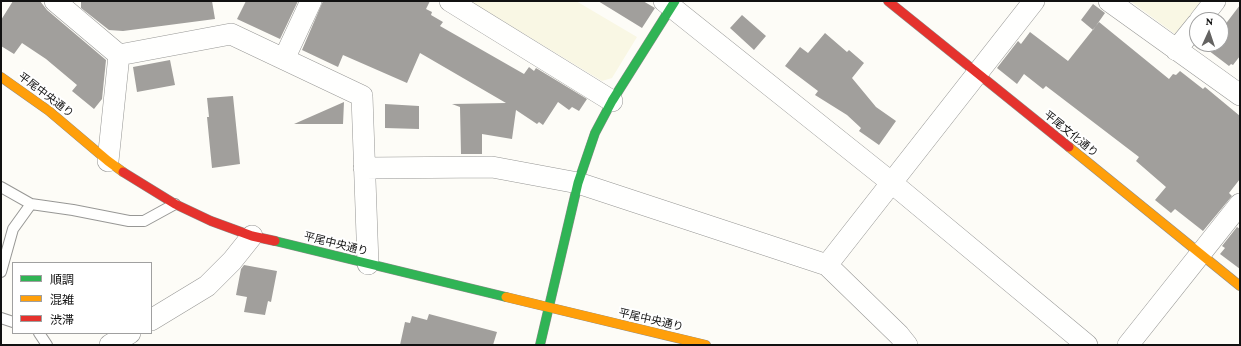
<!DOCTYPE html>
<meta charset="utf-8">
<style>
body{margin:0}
#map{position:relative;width:1241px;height:346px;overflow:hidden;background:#fdfcf7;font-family:"Crimson Pro","Noto Sans JP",serif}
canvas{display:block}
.frame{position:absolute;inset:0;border:2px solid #111;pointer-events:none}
.legend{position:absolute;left:12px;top:262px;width:140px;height:72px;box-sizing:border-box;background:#fff;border:1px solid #a0a0a0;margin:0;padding:5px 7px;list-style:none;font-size:12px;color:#111}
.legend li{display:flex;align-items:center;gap:8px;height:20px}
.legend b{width:20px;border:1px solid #a0a0a0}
.north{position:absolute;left:1189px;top:12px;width:40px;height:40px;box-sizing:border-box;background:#fff;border:1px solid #a0a0a0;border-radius:50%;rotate:3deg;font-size:11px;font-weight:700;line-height:16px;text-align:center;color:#111}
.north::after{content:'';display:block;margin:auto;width:14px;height:18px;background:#646362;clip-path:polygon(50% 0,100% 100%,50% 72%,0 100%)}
</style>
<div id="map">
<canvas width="1241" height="346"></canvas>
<div class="frame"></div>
<ul class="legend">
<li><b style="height:5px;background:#30b455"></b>順調</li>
<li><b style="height:5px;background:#ff9f0a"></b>混雑</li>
<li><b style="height:5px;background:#e5322d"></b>渋滞</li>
</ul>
<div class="north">N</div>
</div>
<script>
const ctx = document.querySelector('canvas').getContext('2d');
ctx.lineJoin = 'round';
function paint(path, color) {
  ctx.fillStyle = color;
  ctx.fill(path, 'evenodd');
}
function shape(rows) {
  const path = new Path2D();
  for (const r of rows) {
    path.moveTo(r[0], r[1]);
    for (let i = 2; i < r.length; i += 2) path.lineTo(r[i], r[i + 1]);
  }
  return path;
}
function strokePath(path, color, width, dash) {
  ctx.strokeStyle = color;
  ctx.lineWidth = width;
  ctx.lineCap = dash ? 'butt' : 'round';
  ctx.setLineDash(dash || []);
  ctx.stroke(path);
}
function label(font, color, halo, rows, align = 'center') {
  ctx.font = font + ' "Crimson Pro","Noto Sans JP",serif';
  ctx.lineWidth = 4;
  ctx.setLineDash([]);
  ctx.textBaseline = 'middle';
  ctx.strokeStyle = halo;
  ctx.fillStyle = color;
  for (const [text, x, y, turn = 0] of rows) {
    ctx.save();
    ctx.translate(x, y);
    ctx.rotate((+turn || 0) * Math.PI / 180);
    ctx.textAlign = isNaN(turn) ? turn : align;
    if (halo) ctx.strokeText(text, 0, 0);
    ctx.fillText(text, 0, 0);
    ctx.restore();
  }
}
paint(shape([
 [470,1,576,1,637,37,612,78,602,81],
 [1130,1,1202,1,1175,34]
]), '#f9f7e4');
paint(shape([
 [13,1,40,1,47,10,106,60,102,99,94,109,72,91,77,85,46,59,22,43,14,54,1,46,1,20],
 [81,1,212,1,215,19,123,31,109,30,81,8],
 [246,1,298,1,280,39,237,19],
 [323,1,430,1,426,9,432,12,431,15,443,22,440,26,524,74,529,67,534,71,536,68,587,99,579,111,572,107,569,110,558,102,543,125,539,122,537,124,516,110,512,139,482,134,482,154,461,154,460,107,452,104,506,103,420,53,407,83,343,55,338,67,302,50],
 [598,1,643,1,655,8,642,28],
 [1093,4,1105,13,1093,30,1081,20],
 [1240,5,1240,56,1233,65,1231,64,1229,66,1200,44,1221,44,1221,30],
 [742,15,766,36,754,50,730,28],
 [1099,22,1169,79,1173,74,1176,75,1180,71,1203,89,1205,87,1240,116,1240,179,1229,193,1232,196,1203,231,1175,209,1171,213,1155,200,1166,187,1136,161,1139,157,1046,86,1043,89,1024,74,1017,84,997,68,1018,41,1021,44,1030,32,1068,61],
 [825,33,847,52,849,50,864,63,852,78,876,107,896,121,879,145,859,131,861,128,847,115,815,95,818,91,785,66,800,47,808,53],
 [170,60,175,85,137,92,133,67],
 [233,96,240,164,212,168,207,117,209,117,207,98],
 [344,102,343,124,294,124],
 [385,104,419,106,419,129,385,128],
 [1237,227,1240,229,1240,269,1220,254,1225,248,1222,246],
 [244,265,277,271,271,302,268,301,265,315,244,312,247,297,236,295,241,269],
 [429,314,497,332,493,345,400,345,405,322,410,323,412,316,427,320]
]), '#a19f9c');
const lane = shape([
 [1,187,31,204,73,210,129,221,144,221,175,204],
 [1,272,13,229,31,204],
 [1,318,13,322],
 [39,333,47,345]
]);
const street = shape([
 [55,1,119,55,231,34,362,96,368,264],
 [450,1,612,101],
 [664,1,892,183,1087,345],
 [1109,1,1240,95],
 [1200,20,1215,1],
 [1176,50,1197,24],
 [284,59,311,1],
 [108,161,119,55],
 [364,168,492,167,578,183,827,265,899,335,907,345],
 [827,265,1034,1],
 [151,320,207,286,232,261,252,236],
 [110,345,130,333],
 [1128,345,1240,204]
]);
const fast = shape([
 [275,241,506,297],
 [540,345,578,183,595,133,612,101,675,1]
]);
const slow = shape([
 [1,77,49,111,108,161,123,172],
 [1069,147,1240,286],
 [506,297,706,345]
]);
const jam = shape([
 [888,1,1069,147],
 [123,172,175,204,211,221,252,236,275,241]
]);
strokePath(lane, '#979795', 12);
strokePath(street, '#979795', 22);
strokePath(fast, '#8e8d8b', 10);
strokePath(slow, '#8e8d8b', 10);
strokePath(jam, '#8e8d8b', 10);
strokePath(lane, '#fffffe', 10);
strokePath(street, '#fffffe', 21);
strokePath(fast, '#30b455', 9);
strokePath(slow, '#ff9f0a', 9);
strokePath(jam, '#e5322d', 9);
label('11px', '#111', '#fff', [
 ["平尾中央通り",46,95,37],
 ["平尾文化通り",1071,134,39],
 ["平尾中央通り",336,244,14],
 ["平尾中央通り",651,320,13]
]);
</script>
